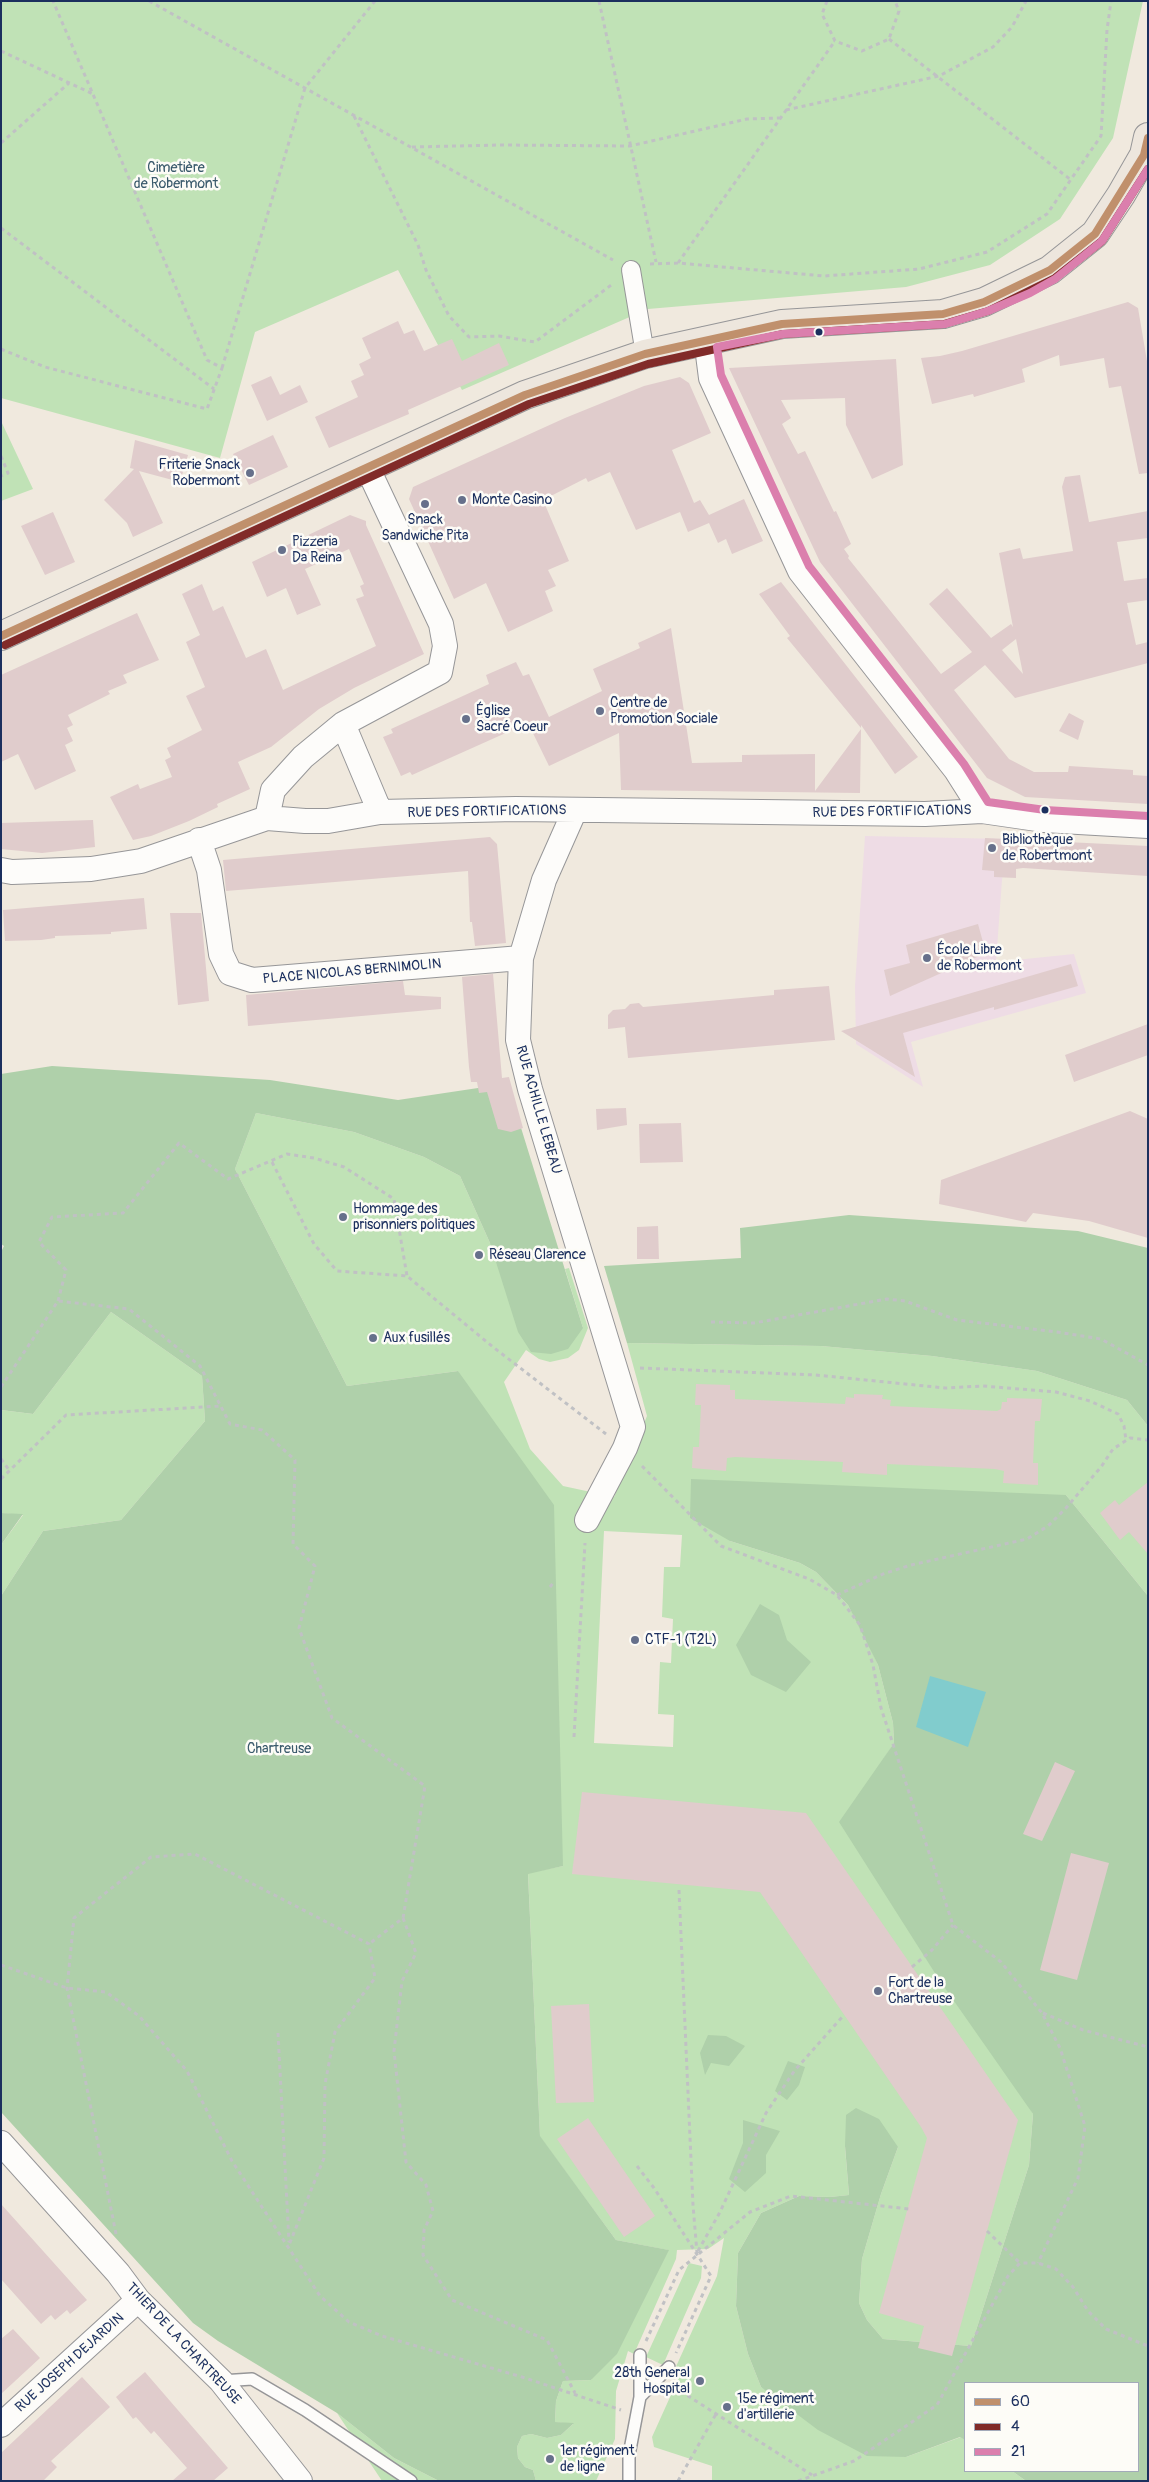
<!DOCTYPE html>
<meta charset="utf-8">
<style>
body{margin:0}
#map{position:relative;width:1149px;height:2482px;overflow:hidden;background:#f0e9de;font-family:Pangolin,sans-serif}
canvas{display:block}
.frame{position:absolute;inset:0;border:2px solid #1b2f5e;pointer-events:none}
.legend{position:absolute;left:964px;top:2382px;width:175px;height:90px;box-sizing:border-box;background:#fdfcf7;border:1px solid #a3aaba;margin:0;padding:6px 9px;list-style:none;font-size:15px;color:#1b2f5e}
.legend li{display:flex;align-items:center;gap:10px;height:25px}
.legend b{width:25px;border:1px solid #a3aaba}
</style>
<div id="map">
<canvas width="1149" height="2482"></canvas>
<div class="frame"></div>
<ul class="legend">
<li><b style="height:6px;background:#c0906c"></b>60</li>
<li><b style="height:6px;background:#812b29"></b>4</li>
<li><b style="height:6px;background:#db7fad"></b>21</li>
</ul>
</div>
<script>
const ctx = document.querySelector('canvas').getContext('2d');
ctx.lineJoin = 'round';
function paint(path, color) {
  ctx.fillStyle = color;
  ctx.fill(path, 'evenodd');
}
function shape(rows) {
  const path = new Path2D();
  for (const r of rows) {
    path.moveTo(r[0], r[1]);
    for (let i = 2; i < r.length; i += 2) path.lineTo(r[i], r[i + 1]);
  }
  return path;
}
function strokePath(path, color, width, dash) {
  ctx.strokeStyle = color;
  ctx.lineWidth = width;
  ctx.lineCap = dash ? 'butt' : 'round';
  ctx.setLineDash(dash || []);
  ctx.stroke(path);
}
function label(font, color, halo, rows, align = 'center') {
  ctx.font = font + ' Pangolin,sans-serif';
  ctx.lineWidth = 5;
  ctx.setLineDash([]);
  ctx.textBaseline = 'middle';
  ctx.strokeStyle = halo;
  ctx.fillStyle = color;
  for (const [text, x, y, turn = 0] of rows) {
    ctx.save();
    ctx.translate(x, y);
    ctx.rotate((+turn || 0) * Math.PI / 180);
    ctx.textAlign = isNaN(turn) ? turn : align;
    if (halo) ctx.strokeText(text, 0, 0);
    ctx.fillText(text, 0, 0);
    ctx.restore();
  }
}
paint(shape([
 [865,836,1005,839,996,962,1074,954,1086,993,911,1042,923,1087,856,1044,855,986]
]), '#eedce5');
paint(shape([
 [1,1,1143,1,1113,138,1060,219,990,265,906,287,648,309,462,390,398,270,255,332,220,458,1,398],
 [1,421,33,489,1,501],
 [256,1113,354,1132,424,1157,460,1176,490,1243,583,1328,565,1269,569,1268,588,1328,579,1350,568,1358,550,1362,539,1359,526,1350,504,1382,530,1449,563,1486,614,1497,647,1416,627,1343,821,1346,932,1356,1037,1371,1127,1400,1148,1426,1148,1596,1066,1495,730,1541,800,1563,816,1572,848,1605,868,1643,878,1665,893,1723,894,1743,878,1768,1033,2114,1029,2165,971,2346,883,2339,867,2320,859,2303,862,2259,881,2194,898,2147,845,2147,849,2195,830,2197,799,2196,761,2213,738,2253,736,2306,748,2354,761,2387,906,2457,961,2437,965,2440,965,2471,1012,2471,1026,2481,712,2481,712,2466,654,2447,652,2437,680,2375,674,2371,717,2276,724,2238,708,2249,677,2250,676,2259,634,2354,628,2351,616,2391,615,2439,596,2481,536,2481,533,2470,525,2467,518,2458,517,2447,522,2436,531,2434,547,2438,561,2435,573,2424,555,2422,556,2401,563,2381,591,2380,668,2250,616,2240,540,2137,528,1873,563,1866,458,1371,347,1386,235,1169],
 [604,1531,682,1535,680,1567,664,1567,662,1617,673,1619,671,1663,660,1662,658,1714,674,1715,673,1747,594,1743],
 [111,1312,202,1376,205,1421,121,1520,43,1531,1,1596,1,1545,23,1515,1,1513,1,1410,33,1414],
 [689,2263,702,2266,701,2278,663,2365,646,2357],
 [337,2413,394,2458,439,2481,382,2481]
]), '#c0e2b6');
paint(shape([
 [52,1066,270,1080,398,1100,478,1088,509,1089,583,1328,568,1349,551,1354,531,1352,518,1332,490,1243,460,1176,424,1157,354,1132,256,1113,235,1169,347,1386,458,1371,554,1505,563,1866,528,1874,540,2136,616,2240,669,2250,617,2354,591,2380,563,2381,556,2401,555,2422,574,2423,561,2435,547,2438,531,2434,522,2436,517,2447,518,2458,525,2467,533,2470,536,2481,439,2481,394,2458,337,2413,218,2341,193,2323,1,2112,1,1596,43,1531,121,1520,205,1421,202,1376,111,1312,33,1414,1,1410,1,1252,4,1246,1,1244,1,1074],
 [849,1215,1078,1231,1148,1248,1148,1426,1127,1400,1037,1371,932,1356,821,1346,627,1343,604,1266,741,1258,740,1228],
 [691,1479,1066,1495,1148,1596,1148,2481,1026,2481,1012,2471,1138,2471,1138,2383,965,2383,965,2440,960,2437,906,2457,867,2456,818,2430,761,2387,748,2354,736,2306,738,2253,761,2213,799,2196,830,2197,849,2195,845,2146,846,2115,856,2108,879,2119,898,2147,881,2194,862,2259,859,2303,867,2320,883,2339,971,2346,1029,2165,1033,2114,940,1981,839,1822,894,1743,893,1723,878,1665,848,1605,816,1572,800,1563,730,1541,690,1518],
 [1,1513,23,1514,1,1545],
 [760,1604,779,1615,787,1640,811,1662,786,1692,751,1675,736,1645],
 [708,2035,726,2036,745,2046,729,2066,711,2063,705,2075,700,2053],
 [788,2061,805,2067,799,2085,787,2100,775,2091],
 [743,2120,780,2131,766,2155,766,2173,745,2192,729,2179,743,2143]
]), '#afd0aa');
paint(shape([
 [930,1676,986,1692,968,1747,916,1727]
]), '#81cccd');
paint(shape([
 [1128,302,1138,308,1148,367,1148,473,1139,474,1121,386,1109,388,1104,358,1060,366,1059,355,1022,369,1025,382,974,397,973,394,932,404,921,358,940,356,962,351],
 [398,321,404,334,414,330,424,351,452,339,462,361,499,343,509,365,408,410,409,414,329,448,315,417,358,397,351,381,364,375,359,364,371,358,362,338],
 [896,359,903,465,872,479,846,425,845,398,781,400,791,418,782,424,798,454,805,451,834,512,836,511,851,544,844,549,849,556,848,558,941,674,972,652,929,604,947,588,991,638,1011,624,1013,627,999,553,1020,548,1023,559,1073,551,1062,487,1065,477,1080,475,1089,522,1148,511,1148,538,1117,542,1124,581,1148,578,1148,600,1127,603,1136,645,1148,642,1148,663,1015,698,985,665,954,690,1009,759,1034,772,1068,772,1069,766,1133,770,1133,775,1148,776,1148,804,1025,797,987,778,820,562,729,368],
 [1016,639,1023,674,1002,650],
 [271,376,280,395,300,385,308,402,267,421,251,385],
 [680,377,689,383,711,433,672,450,694,503,700,500,709,515,744,499,763,541,732,554,726,539,718,543,709,523,688,532,680,512,636,530,610,472,588,482,586,478,543,500,569,561,548,570,556,586,545,591,553,611,508,632,486,583,454,599,409,499,413,487,565,418,644,386],
 [273,435,288,467,249,485,233,454],
 [135,440,188,455,180,482,139,471,163,523,133,537,127,523,104,500,134,469,130,468],
 [53,512,75,562,45,575,21,526],
 [350,515,366,521,366,525,424,654,354,688,319,709,271,747,238,762,250,789,217,804,218,807,189,821,151,836,133,840,110,797,138,784,140,789,172,777,165,760,171,757,167,748,202,730,186,696,205,687,186,642,200,635,182,594,202,584,213,611,223,606,246,658,266,649,283,690,376,646,356,599,364,596,360,586,364,584,349,549,305,569,321,605,297,615,286,588,267,597,252,562],
 [781,582,918,757,895,774,861,725,861,728,787,638,790,636,759,594],
 [137,613,159,660,123,675,127,683,108,691,110,694,68,715,73,725,67,728,73,741,65,745,76,771,35,790,18,754,1,762,1,675],
 [671,628,692,763,742,762,742,755,815,754,815,791,861,729,860,793,621,790,619,733,549,766,528,723,412,775,410,772,401,776,383,737,393,733,391,729,489,684,486,675,516,662,523,676,529,674,549,717,602,691,593,669,640,648,638,643],
 [1069,713,1084,721,1078,740,1059,731],
 [93,820,95,847,42,853,1,849,1,823],
 [490,837,497,844,506,943,475,946,472,922,470,922,468,871,226,891,223,860],
 [985,838,1148,846,1148,876,1023,868,1016,869,1016,878,994,877,994,871,982,870],
 [144,898,147,929,111,932,111,934,55,936,55,938,41,940,5,941,3,910],
 [170,913,201,913,209,1001,178,1005],
 [978,924,986,953,890,996,884,970,910,963,906,945],
 [1071,964,1078,986,994,1010,994,1007,903,1033,915,1077,841,1031],
 [493,974,502,1078,509,1077,523,1128,511,1132,498,1129,487,1092,479,1093,477,1082,471,1082,469,1067,462,977],
 [403,981,405,995,441,997,441,1009,248,1026,246,995],
 [829,986,835,1040,628,1058,625,1027,608,1029,608,1015,613,1010,625,1009,630,1004,639,1003,643,1007,774,995,774,990],
 [1148,1024,1148,1055,1074,1082,1065,1055],
 [626,1108,627,1125,597,1130,596,1109],
 [1130,1111,1148,1119,1148,1238,1089,1221,1033,1213,1026,1222,939,1204,941,1180],
 [681,1123,683,1162,640,1163,639,1124],
 [658,1226,659,1259,637,1259,637,1227],
 [696,1384,730,1385,730,1390,735,1390,735,1399,845,1404,846,1397,854,1398,854,1394,883,1395,882,1399,891,1400,890,1406,997,1411,1001,1409,1002,1402,1007,1402,1007,1398,1042,1399,1040,1421,1035,1421,1033,1463,1038,1463,1038,1485,1003,1483,1004,1471,995,1469,887,1464,887,1475,842,1472,843,1462,735,1457,727,1458,726,1471,692,1468,693,1447,699,1447,701,1405,695,1405],
 [1148,1482,1148,1554,1129,1532,1120,1540,1100,1513,1115,1500,1119,1505],
 [1055,1762,1075,1771,1042,1841,1023,1834],
 [582,1792,806,1813,1018,2120,952,2356,918,2348,924,2326,879,2313,927,2138,921,2127,760,1892,572,1874],
 [1071,1853,1109,1863,1077,1980,1040,1970],
 [589,2004,594,2102,556,2103,551,2006],
 [588,2118,655,2216,624,2237,557,2139],
 [1,2204,87,2300,70,2314,67,2310,55,2320,51,2315,41,2324,1,2279],
 [13,2329,40,2358,1,2394,1,2339],
 [145,2372,228,2468,213,2481,172,2481,187,2468,154,2431,151,2434,136,2417,133,2419,116,2397],
 [82,2377,110,2407,51,2461,57,2467,43,2481,1,2481,1,2453]
]), '#e0cccc');
const service = shape([
 [221,2381,252,2379,305,2410,411,2481],
 [640,2397,640,2355],
 [629,2481,629,2455,640,2397,669,2367]
]);
const pedestrian = shape([
 [631,270,645,354]
]);
const minor = shape([
 [706,339,711,378,800,571,956,770,982,811],
 [343,724,380,812],
 [575,810,544,880,521,958,518,1040,530,1089,633,1427,625,1448,587,1520],
 [267,818,273,790,303,757,343,724,440,672,445,646,441,624,368,469],
 [199,840,209,870,221,954,230,973,252,980,521,958],
 [1,870,12,872,91,869,141,861,267,818,305,821,328,821,380,812,516,809,925,814,982,811,1044,820,1148,826],
 [1,2143,118,2273,138,2300,221,2381,300,2481],
 [1,2425,138,2300]
]);
const primary = shape([
 [1,636,525,395,645,354,782,324,943,314,984,302,1050,270,1095,234,1121,195,1144,155,1148,137]
]);
strokePath(service, '#969698', 14);
strokePath(pedestrian, '#969698', 20);
strokePath(minor, '#969698', 26);
strokePath(primary, '#969698', 30);
strokePath(shape([
 [149,1,613,260],
 [599,1,656,262],
 [827,1,822,14,835,41,862,51,889,39,899,11,895,1],
 [889,39,1071,180],
 [1,51,93,94],
 [786,110,939,76,993,47,1012,27,1026,1],
 [354,116,418,245,426,270,449,316,469,337,499,336,535,342,614,283],
 [1,143,69,83],
 [412,147,501,145,630,146,747,119,780,118],
 [1,228,214,389],
 [678,263,835,41],
 [650,264,678,263,824,276,919,269,987,252,1047,214,1101,136,1107,30,1111,1],
 [1,349,45,367,207,409,222,368,207,360,53,1],
 [222,368,305,88,375,1],
 [1,456,8,473,1,476],
 [272,1162,314,1244,337,1271,407,1276,493,1347,606,1434],
 [58,1301,66,1270,39,1242,52,1217,123,1213,179,1143,228,1179,287,1154,314,1158,344,1167,394,1199,407,1276],
 [711,1322,754,1323,887,1299,905,1301,957,1320,1057,1332,1101,1339,1148,1365],
 [640,1368,816,1375,945,1388,983,1386,1056,1392,1090,1401,1118,1414,1124,1426,1126,1440],
 [1,1387,58,1301,129,1309,200,1366,230,1424,262,1430,295,1460,293,1544,315,1566,299,1628,332,1718,425,1786,403,1918,369,1944],
 [1,1459,9,1470],
 [642,1466,721,1546,809,1579,837,1595,860,1625,873,1665,881,1708,953,1925,1001,1962,1042,2013,1060,2048,1085,2126,1078,2178,1038,2263],
 [1,1479,66,1415,221,1406],
 [550,1587,553,1583],
 [837,1595,883,1574,911,1565,1027,1539,1048,1526,1066,1508,1101,1467,1113,1449,1130,1438,1148,1440],
 [574,1737,585,1543],
 [679,1890,693,2205,697,2253],
 [403,1918,416,1953,402,1981,394,2051,406,2162,426,2185,433,2211,424,2230,423,2255,452,2300,547,2340,575,2393],
 [1,1965,67,1988,106,1992,139,2016,187,2071,232,2161,320,2296,349,2322,382,2336,522,2377,621,2410],
 [912,1967,932,1950,953,1925],
 [1043,2013,1083,2030,1148,2047],
 [278,2033,289,2242],
 [637,2166,654,2188,711,2276,676,2353],
 [987,2231,1020,2263],
 [116,2234,67,1988,74,1918,151,1857,195,1854,369,1944,375,1978,335,2032,325,2084,324,2158,289,2245],
 [698,2251,720,2212,766,2113,795,2070,844,2015],
 [646,2341,679,2270,750,2212,791,2196,909,2209],
 [674,2387,812,2475],
 [678,2481,716,2414],
 [798,2481,854,2461,937,2405,1008,2276,1020,2263,1038,2263,1056,2269,1073,2287,1088,2311,1106,2329,1148,2346]
]), '#c0c1c4', 3, [4, 4]);
strokePath(service, '#fdfcfa', 11);
strokePath(pedestrian, '#fdfcfa', 18);
strokePath(minor, '#fdfcfa', 24);
strokePath(primary, '#ede6dd', 28);
strokePath(shape([
 [1,636,525,395,645,354,782,324,943,314,984,302,1050,270,1095,234,1144,155,1148,138]
]), '#c0906c', 8);
strokePath(shape([
 [5,645,529,404,648,364,783,334,944,324,988,311,1055,278,1102,241,1148,169]
]), '#812b29', 8);
strokePath(shape([
 [1148,169,1102,241,1055,279,1030,293,988,311,945,324,783,334,717,347,721,375,809,566,964,764,988,802,1045,810,1148,816]
]), '#db7fad', 8);
for (const [x, y, r, color] of [
 [819,332,4.5,"#1b2f5e"],
 [250,473,5,"#66708b"],
 [462,500,5,"#66708b"],
 [425,504,5,"#66708b"],
 [282,550,5,"#66708b"],
 [600,711,5,"#66708b"],
 [466,719,5,"#66708b"],
 [1045,810,4.5,"#1b2f5e"],
 [992,848,5,"#66708b"],
 [927,958,5,"#66708b"],
 [343,1217,5,"#66708b"],
 [479,1255,5,"#66708b"],
 [373,1338,5,"#66708b"],
 [635,1640,5,"#66708b"],
 [878,1991,5,"#66708b"],
 [700,2381,5,"#66708b"],
 [727,2407,5,"#66708b"],
 [550,2459,5,"#66708b"]
]) {
  const dot = new Path2D();
  dot.arc(x, y, r, 0, 2 * Math.PI);
  ctx.fillStyle = color;
  ctx.fill(dot);
  strokePath(dot, '#fdfcf7', 2);
}
label('14px', '#3a5a6c', '#fdfcf7', [
 ["Cimetière",176,168],
 ["de Robermont",176,184],
 ["Chartreuse",279,1749]
]);
label('14px', '#1b2f5e', '#fdfcf7', [
 ["Friterie Snack",240,465,"right"],
 ["Robermont",240,481,"right"],
 ["Monte Casino",472,500],
 ["Snack",425,520,"center"],
 ["Sandwiche Pita",425,536,"center"],
 ["Pizzeria",292,542],
 ["Da Reina",292,558],
 ["Centre de",610,703],
 ["Promotion Sociale",610,719],
 ["Église",476,711],
 ["Sacré Coeur",476,727],
 ["Bibliothèque",1002,840],
 ["de Robertmont",1002,856],
 ["École Libre",937,950],
 ["de Robermont",937,966],
 ["Hommage des",353,1209],
 ["prisonniers politiques",353,1225],
 ["Réseau Clarence",489,1255],
 ["Aux fusillés",383,1338],
 ["CTF-1 (T2L)",645,1640],
 ["Fort de la",888,1983],
 ["Chartreuse",888,1999],
 ["28th General",690,2373,"right"],
 ["Hospital",690,2389,"right"],
 ["15e régiment",737,2399],
 ["d'artillerie",737,2415],
 ["1er régiment",560,2451],
 ["de ligne",560,2467]
], 'left');
label('14px', '#1b2f5e', '#fdfcf7', [
 ["RUE DES FORTIFICATIONS",487,812,-1],
 ["RUE DES FORTIFICATIONS",892,812,-1],
 ["PLACE NICOLAS BERNIMOLIN",352,972,-5],
 ["RUE ACHILLE LEBEAU",538,1110,74],
 ["THIER DE LA CHARTREUSE",183,2344,47],
 ["RUE JOSEPH DEJARDIN",70,2363,-42]
]);
</script>
